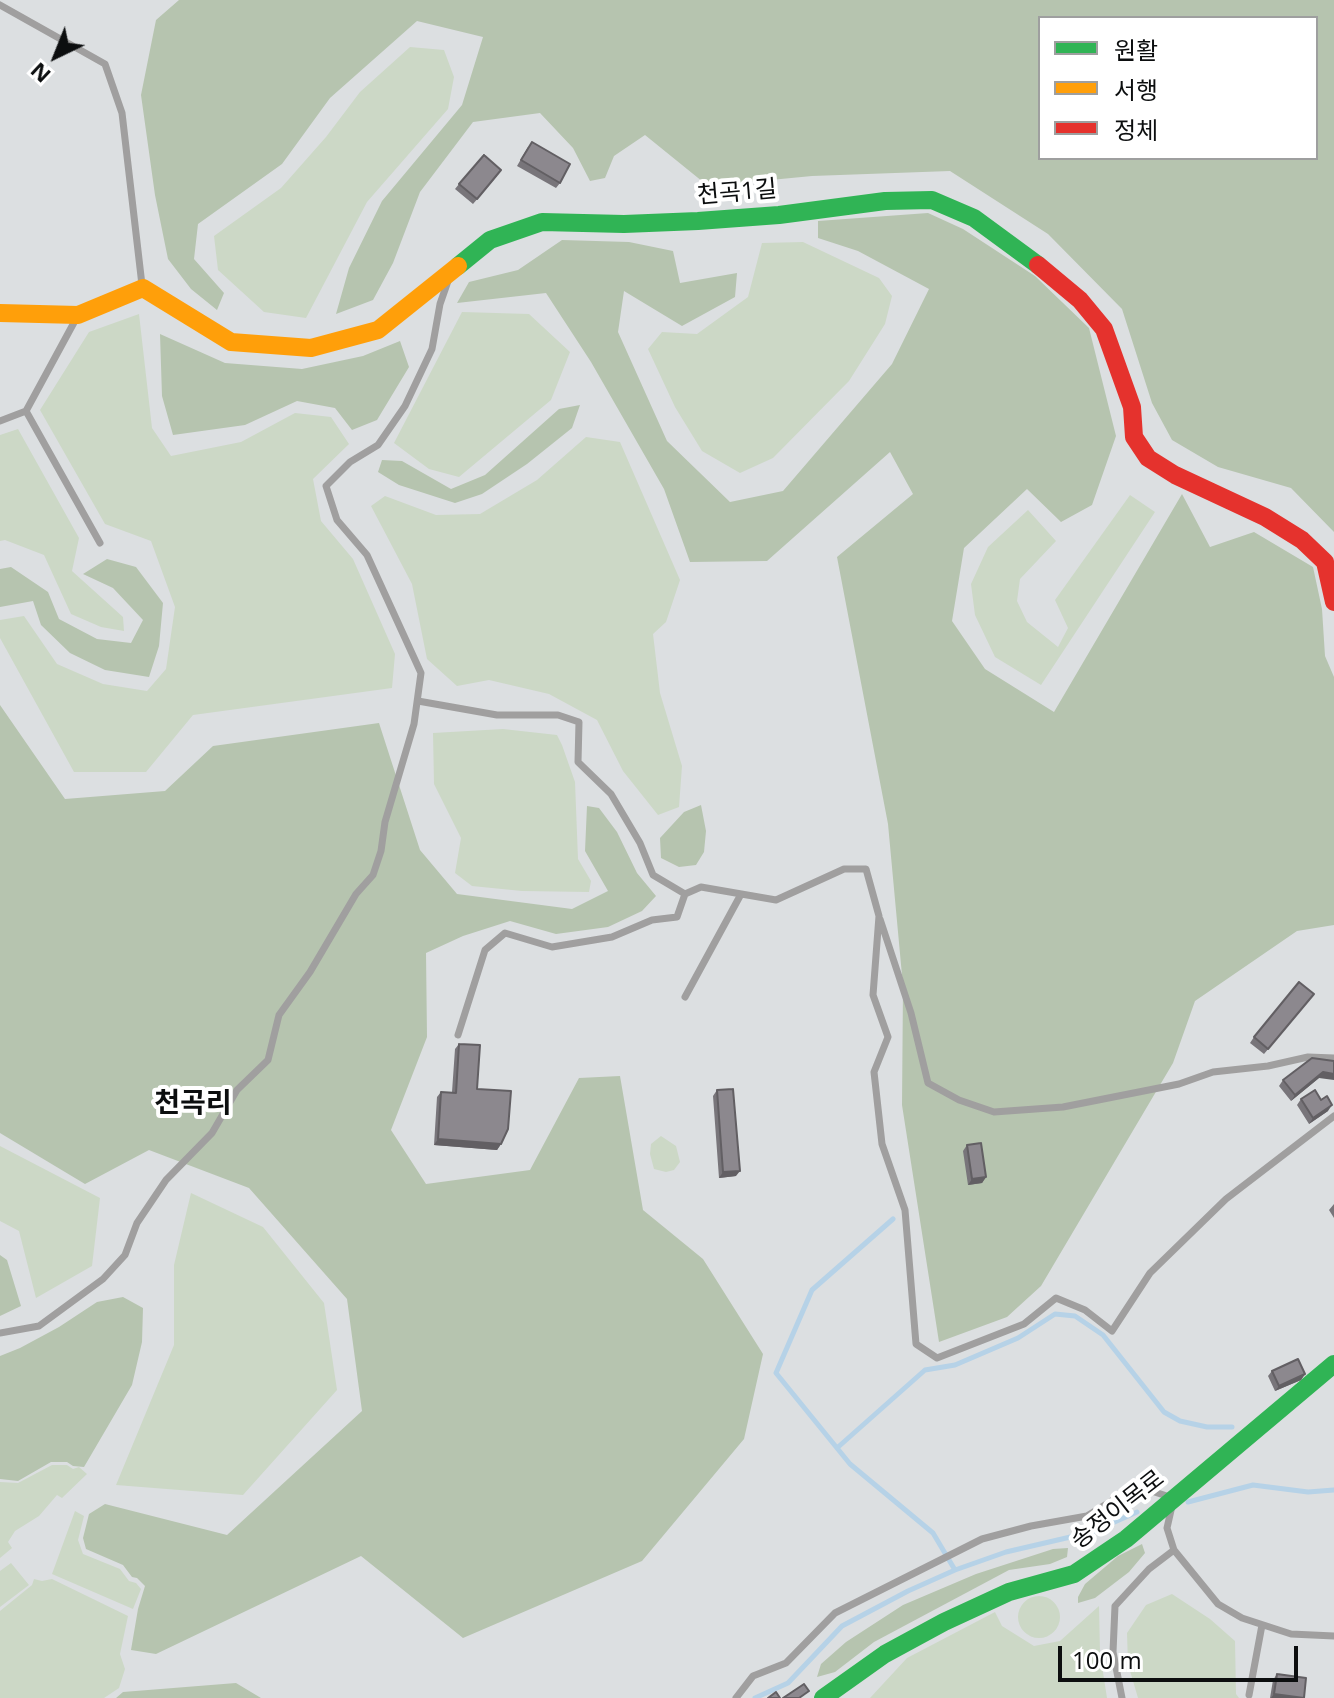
<!DOCTYPE html>
<meta charset="utf-8">
<style>
body{margin:0}
#map{position:relative;width:1334px;height:1698px;overflow:hidden;background:#dcdfe1;font-family:"Open Sans","Noto Sans KR",sans-serif}
canvas{display:block}
.legend{position:absolute;left:1038px;top:16px;width:280px;height:144px;box-sizing:border-box;background:#fff;border:2px solid #9e9f9f;margin:0;padding:10px 14px;list-style:none;font-size:24px;color:#0c0e0f}
.legend li{display:flex;align-items:center;gap:16px;height:40px}
.legend b{width:40px;border:2px solid #9e9f9f}
.north{position:absolute;left:16px;top:16px;width:80px;height:80px;-webkit-text-stroke:6px #fff;paint-order:stroke;rotate:223deg;font-size:22px;font-weight:700;line-height:32px;text-align:center;color:#0c0e0f}
.north::after{content:'';display:block;margin:auto;width:28px;height:36px;background:#0c0e0f;clip-path:polygon(50% 0,100% 100%,50% 72%,0 100%)}
.scale{position:absolute;left:1058px;top:1646px;width:240px;height:36px;box-sizing:border-box;border:4px solid #0c0e0f;border-top:0;padding-left:10px;font-size:24px;line-height:28px;white-space:nowrap;color:#0c0e0f;-webkit-text-stroke:6px #fff;paint-order:stroke}
</style>
<div id="map">
<canvas width="1334" height="1698"></canvas>
<ul class="legend">
<li><b style="height:10px;background:#30b455"></b>원활</li>
<li><b style="height:10px;background:#ff9f0a"></b>서행</li>
<li><b style="height:10px;background:#e5322d"></b>정체</li>
</ul>
<div class="north">N</div>
<div class="scale">100 m</div>
</div>
<script>
const ctx = document.querySelector('canvas').getContext('2d');
ctx.lineJoin = 'round';
function paint(path, color) {
  ctx.fillStyle = color;
  ctx.fill(path, 'evenodd');
}
function shape(rows) {
  const path = new Path2D();
  for (const r of rows) {
    if (r.length === 3) {
      path.moveTo(r[0] + r[2], r[1]);
      path.arc(r[0], r[1], r[2], 0, 2 * Math.PI);
      continue;
    }
    path.moveTo(r[0], r[1]);
    for (let i = 2; i < r.length; i += 2) path.lineTo(r[i], r[i + 1]);
  }
  return path;
}
function strokePath(path, color, width, dash) {
  ctx.strokeStyle = color;
  ctx.lineWidth = width;
  ctx.lineCap = dash ? 'butt' : 'round';
  ctx.setLineDash(dash || []);
  ctx.stroke(path);
}
function label(font, color, halo, rows, align = 'center') {
  ctx.font = font + ' "Open Sans","Noto Sans KR",sans-serif';
  ctx.lineWidth = 8;
  ctx.setLineDash([]);
  ctx.textBaseline = 'middle';
  ctx.strokeStyle = halo;
  ctx.fillStyle = color;
  for (const [text, x, y, turn = 0] of rows) {
    ctx.save();
    ctx.translate(x, y);
    ctx.rotate((+turn || 0) * Math.PI / 180);
    ctx.textAlign = isNaN(turn) ? turn : align;
    if (halo) ctx.strokeText(text, 0, 0);
    ctx.fillText(text, 0, 0);
    ctx.restore();
  }
}
paint(shape([
 [410,47,444,50,454,77,448,109,367,202,306,318,264,312,218,270,214,236,281,188,326,137,360,92],
 [803,242,879,278,892,296,885,324,849,381,773,458,740,473,702,451,675,407,648,349,662,332,697,334,748,297,762,243],
 [462,312,529,314,570,352,551,400,459,477,429,469,394,443],
 [139,314,152,428,171,456,241,442,295,413,331,417,349,444,313,479,321,521,353,559,395,654,392,688,193,715,146,772,74,772,0,638,0,620,24,616,57,664,103,684,147,691,166,669,175,607,151,541,105,524,40,410,89,332],
 [18,429,79,538,72,571,123,617,124,631,101,627,71,614,44,555,5,540,0,541,0,435],
 [586,437,620,442,680,580,666,622,653,634,660,693,682,766,679,807,658,815,623,771,597,720,549,694,489,680,457,686,427,659,412,584,371,506,385,496,436,515,480,514,537,480],
 [1130,495,1155,512,1041,685,995,657,975,615,971,584,988,547,1028,510,1056,541,1020,579,1017,601,1027,622,1058,647,1068,628,1055,600],
 [503,729,557,735,562,745,575,782,578,859,591,881,589,892,522,891,472,886,455,873,461,838,434,784,433,733],
 [661,1136,676,1146,680,1162,674,1170,666,1172,654,1169,650,1154,651,1144],
 [0,1146,100,1198,92,1266,36,1298,19,1231,0,1221],
 [191,1193,263,1227,324,1303,337,1390,243,1495,116,1485,174,1345,174,1265],
 [52,1465,67,1465,73,1469,79,1467,87,1474,62,1498,57,1495,39,1516,15,1531,8,1542,12,1548,0,1558,0,1482,18,1483],
 [75,1511,84,1516,78,1540,83,1554,120,1569,129,1581,136,1583,141,1589,133,1609,52,1574],
 [11,1563,29,1585,0,1607,0,1571],
 [34,1579,42,1581,52,1579,128,1616,120,1654,125,1669,119,1688,104,1698,0,1698,0,1611,32,1585],
 [1172,1594,1210,1619,1235,1641,1236,1694,1239,1698,1138,1698,1128,1664,1127,1633,1146,1605],
 [1039,1617,21],
 [1099,1606,1100,1653,1107,1698,870,1698,907,1658,995,1612,1002,1626,1034,1646,1060,1641]
]), '#ccd8c6');
paint(shape([
 [179,0,1334,0,1334,532,1291,488,1218,467,1172,440,1152,403,1122,309,1048,234,950,171,812,176,708,186,645,135,614,156,605,178,590,181,573,148,540,113,473,122,420,192,393,263,373,300,336,314,349,268,382,201,462,105,483,37,417,21,330,98,282,164,198,224,194,259,224,293,217,310,191,289,168,259,155,195,141,95,156,20],
 [1040,18,1316,18,1316,158,1040,158],
 [928,213,963,229,1035,276,1089,328,1116,436,1092,505,1061,522,1027,489,964,548,952,621,985,669,1054,712,1182,494,1210,547,1254,532,1313,567,1322,609,1325,656,1334,677,1334,925,1297,931,1195,1001,1173,1063,1041,1286,1007,1317,939,1342,902,1105,903,986,888,824,837,557,913,494,890,452,767,561,690,562,664,489,591,362,546,293,457,303,469,282,518,270,562,240,629,242,673,251,680,283,737,273,735,297,682,326,624,291,618,332,667,441,730,502,783,491,892,364,929,289,858,251,818,238,818,221],
 [160,334,225,363,302,369,363,356,400,341,409,367,377,420,352,430,335,408,297,401,245,425,173,435,162,396],
 [580,405,572,428,527,464,482,494,455,503,399,485,378,472,382,460,402,461,451,489,485,475,559,409],
 [107,559,136,567,163,603,159,646,149,677,105,670,70,653,41,625,33,601,0,607,0,569,11,567,48,592,59,619,97,639,131,643,143,620,113,588,83,574],
 [0,705,65,799,165,791,213,746,379,723,420,850,457,894,572,909,608,891,585,851,587,806,599,808,617,832,637,873,656,896,642,911,608,927,556,934,510,921,463,936,426,953,427,1037,391,1130,426,1184,530,1170,579,1078,620,1076,643,1210,703,1259,763,1354,744,1439,642,1561,463,1638,361,1556,156,1654,131,1650,138,1609,145,1586,137,1578,132,1577,123,1565,86,1549,83,1538,89,1514,105,1504,227,1535,362,1411,347,1299,249,1188,149,1150,85,1184,0,1133],
 [701,805,706,831,704,852,696,865,679,867,661,858,660,838,684,812],
 [0,1255,7,1260,21,1306,0,1316],
 [123,1297,143,1308,142,1342,132,1385,84,1467,73,1466,67,1462,51,1462,18,1481,0,1479,0,1356,20,1348,59,1327,97,1302],
 [1142,1544,1145,1553,1129,1572,1095,1598,1078,1603,1078,1597,1085,1584,1118,1556],
 [1068,1548,1067,1557,1050,1564,1009,1570,874,1642,835,1672,817,1677,821,1664,846,1642,903,1605,976,1574,1053,1549],
 [236,1683,261,1698,116,1698,123,1692]
]), '#b6c4af');
strokePath(shape([
 [893,1219,812,1290,776,1373,850,1464,933,1533,955,1570],
 [837,1448,925,1370,955,1365,1018,1338,1055,1314,1075,1316,1103,1335,1164,1412,1180,1421,1207,1427,1232,1427],
 [1188,1502,1253,1485,1308,1492,1334,1490],
 [755,1698,788,1683,842,1626,908,1591,955,1570,1006,1552,1092,1532,1137,1512]
]), '#b6d2e7', 5);
strokePath(shape([
 [0,5,105,64,122,113,142,285],
 [77,317,26,411,100,543],
 [0,421,26,411],
 [418,701,497,715,558,715,579,722,578,762,611,794,640,843,653,875,685,894],
 [880,919,911,1013,928,1083,959,1100,994,1112,1063,1107,1179,1084,1213,1072,1268,1066,1308,1057,1334,1058],
 [685,997,740,896],
 [458,1035,485,950,505,933,552,947,612,937,652,920,677,917,685,894,701,887,776,900,844,869,866,869,879,916,873,995,888,1037,874,1072,882,1144,905,1210,916,1344,937,1358,1024,1324,1056,1298,1085,1310,1112,1331,1150,1273,1226,1199,1334,1116],
 [0,1333,39,1326,103,1279,125,1255,137,1223,166,1180,212,1133,237,1090,268,1060,279,1015,310,972,356,894,373,875,381,851,385,822,414,724,421,673,367,555,337,520,326,486,350,462,378,445,405,406,432,349,440,304,448,281],
 [1172,1506,1167,1528,1174,1550,1218,1604,1242,1618,1291,1634,1334,1636],
 [1249,1695,1262,1625],
 [736,1698,753,1676,786,1663,835,1613,982,1539,1031,1526,1087,1516,1136,1486,1170,1497],
 [1122,1698,1113,1652,1115,1606,1149,1569,1174,1550]
]), '#a09f9f', 7);
strokePath(shape([
 [458,266,490,240,542,222,624,224,698,221,779,215,885,201,932,200,974,218,1038,265],
 [823,1698,885,1654,944,1622,1009,1592,1074,1574,1126,1539,1334,1364]
]), '#30b455', 18);
strokePath(shape([
 [0,313,78,315,143,288,231,342,311,348,378,330,458,266]
]), '#ff9f0a', 18);
strokePath(shape([
 [1038,265,1080,300,1104,329,1132,407,1134,437,1148,458,1175,475,1265,517,1302,540,1325,562,1334,602]
]), '#e5322d', 18);
paint(shape([
 [528,147,560,183,556,188,517,166],
 [497,176,473,204,455,189,459,184],
 [1314,994,1264,1054,1250,1043,1254,1037],
 [459,1044,501,1144,497,1150,434,1145,437,1097,441,1092,452,1092,455,1049],
 [1319,1078,1291,1101,1279,1086,1283,1080],
 [717,1090,736,1176,719,1178,713,1096],
 [1301,1099,1328,1111,1309,1124,1297,1105],
 [967,1145,986,1177,982,1183,968,1185,963,1151],
 [1334,1204,1334,1218,1329,1210],
 [1272,1371,1305,1374,1301,1380,1275,1391,1268,1376],
 [1277,1674,1304,1698,1270,1698,1273,1680]
]), '#78757a');
paint(shape([
 [1323,1072,1334,1074,1334,1080,1319,1078,1291,1101,1295,1095],
 [1332,1105,1328,1111,1309,1124,1313,1118],
 [438,1139,501,1144,497,1150,434,1145],
 [740,1171,736,1176,719,1178,723,1172],
 [986,1177,982,1183,968,1185,972,1179],
 [1305,1374,1301,1380,1275,1391,1279,1386],
 [1274,1694,1304,1698,1271,1698]
]), '#625f63');
const building = shape([
 [532,142,570,164,560,183,521,160,532,142],
 [484,155,501,170,477,199,459,184,484,155],
 [1299,982,1314,994,1268,1049,1254,1037,1299,982],
 [459,1044,480,1045,477,1089,511,1091,508,1129,501,1144,438,1139,441,1092,456,1093,459,1044],
 [1312,1058,1334,1061,1334,1074,1323,1072,1295,1095,1283,1080,1312,1058],
 [733,1089,740,1171,723,1172,717,1090,733,1089],
 [1315,1090,1321,1100,1327,1096,1332,1105,1313,1118,1301,1099,1315,1090],
 [981,1143,986,1177,972,1179,967,1145,981,1143],
 [1298,1359,1305,1374,1279,1386,1272,1371,1298,1359],
 [1277,1674,1306,1678,1304,1698,1274,1694,1277,1674],
 [804,1684,809,1691,799,1698,783,1698,804,1684],
 [776,1692,780,1698,768,1698,776,1692]
]);
paint(building, '#8c888e');
strokePath(building, '#625f63', 2);
label('24px', '#0c0e0f', '#fff', [
 ["천곡1길",737,193,-5],
 ["송정이목로",1118,1510,-38]
]);
label('bold 28px', '#0c0e0f', '#fff', [
 ["천곡리",193,1104]
]);
</script>
